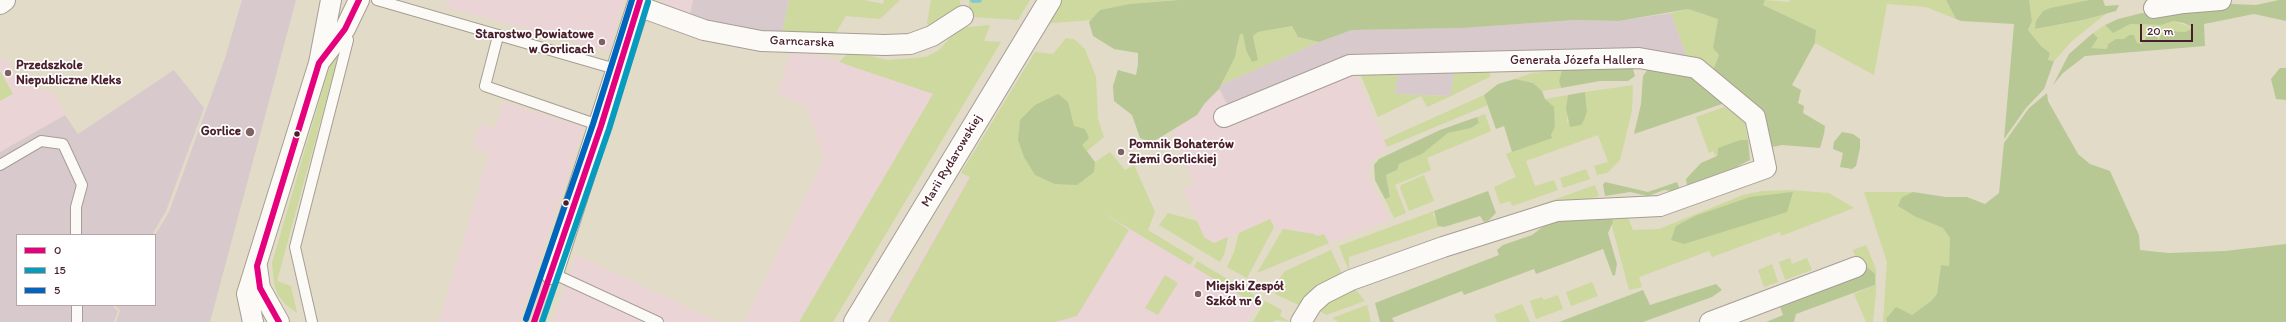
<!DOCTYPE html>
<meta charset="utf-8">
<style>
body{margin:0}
#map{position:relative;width:2286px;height:322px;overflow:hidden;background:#e2dbc8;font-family:Itim,sans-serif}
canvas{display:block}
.legend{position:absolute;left:16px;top:234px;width:140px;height:72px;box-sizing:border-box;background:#fff;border:1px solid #b7a5aa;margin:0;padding:5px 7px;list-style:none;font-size:12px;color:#4a1f2b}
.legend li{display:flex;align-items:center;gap:8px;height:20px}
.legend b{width:20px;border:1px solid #b7a5aa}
.scale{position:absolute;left:2140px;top:24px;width:53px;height:18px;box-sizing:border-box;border:2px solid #4a1f2b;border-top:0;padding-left:5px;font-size:12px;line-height:14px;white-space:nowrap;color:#4a1f2b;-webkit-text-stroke:3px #fff;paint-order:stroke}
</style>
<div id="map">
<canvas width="2286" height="322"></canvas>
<ul class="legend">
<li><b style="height:5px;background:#e5007d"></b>0</li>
<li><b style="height:5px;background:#079bbe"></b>15</li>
<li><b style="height:5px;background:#0065bd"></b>5</li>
</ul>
<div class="scale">20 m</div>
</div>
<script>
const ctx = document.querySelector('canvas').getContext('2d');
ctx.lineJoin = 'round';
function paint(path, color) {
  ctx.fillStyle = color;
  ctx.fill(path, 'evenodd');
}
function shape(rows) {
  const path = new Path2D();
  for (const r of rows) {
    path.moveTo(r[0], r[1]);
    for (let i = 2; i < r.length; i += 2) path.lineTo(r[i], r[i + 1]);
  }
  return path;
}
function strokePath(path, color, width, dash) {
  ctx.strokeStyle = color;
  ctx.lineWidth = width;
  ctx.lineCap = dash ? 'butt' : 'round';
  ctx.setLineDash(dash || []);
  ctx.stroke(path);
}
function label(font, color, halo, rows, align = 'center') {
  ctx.font = font + ' Itim,sans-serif';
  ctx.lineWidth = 3.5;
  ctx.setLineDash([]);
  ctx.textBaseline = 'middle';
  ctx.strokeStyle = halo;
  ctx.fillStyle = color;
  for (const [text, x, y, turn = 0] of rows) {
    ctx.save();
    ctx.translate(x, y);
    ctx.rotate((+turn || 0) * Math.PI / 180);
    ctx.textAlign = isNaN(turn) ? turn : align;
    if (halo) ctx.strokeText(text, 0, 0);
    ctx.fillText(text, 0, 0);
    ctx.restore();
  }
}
paint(shape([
 [447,0,624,0,609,51,445,7],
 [664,0,693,0,689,20,661,10],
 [791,49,839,62,933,94,799,322,744,322,824,158,806,107,778,94],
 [6,58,22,85,53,93,66,114,0,152,0,61],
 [1349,58,1388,149,1371,160,1368,172,1369,179,1390,220,1329,243,1324,234,1317,237,1314,234,1274,227,1270,219,1214,243,1204,237,1183,189,1195,184,1172,131,1197,115,1205,103,1219,89,1229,107],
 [503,102,584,127,519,322,439,322,489,153,473,149,479,124,495,128],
 [968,174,1076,195,1258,304,1247,322,884,322],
 [576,254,598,265,719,322,553,322]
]), '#ebd4d5');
paint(shape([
 [242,0,296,0,210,322,116,322,120,310,114,305,155,305,155,235,169,212,225,58],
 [693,0,789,0,781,39,689,20],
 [1671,13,1687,57,1349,58,1229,107,1219,89,1222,84,1319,42,1352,30,1456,28,1575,20,1619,21],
 [174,70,204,108,166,211,152,235,17,235,17,305,112,305,118,311,114,322,0,322,0,152,65,115,78,134],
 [1455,70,1451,96,1394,94,1398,72]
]), '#d8cacc');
paint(shape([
 [789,0,864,0,883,4,884,0,900,0,880,19,846,16,835,34,781,39],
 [931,0,960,0,961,12,933,32,927,23],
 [969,0,1030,0,1018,20,972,17,969,11],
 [1036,0,1179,0,1129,4,1100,10,1091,20,1040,24,1024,22],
 [1765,0,1789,2,1790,0,1946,0,1956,19,1926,7,1887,4,1874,75,1815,43,1816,30,1763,5],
 [2029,0,2089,0,2050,8,2036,21,2036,29,2083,20,2107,13,2073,40,2054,61,2048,60,2050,53,2041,46,2028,30,2032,21],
 [1688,9,1718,19,1713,48,1719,55,1712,73,1687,57,1671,13],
 [2173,21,2194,28,2185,32,2172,31,2157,41,2144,38,2141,44,2137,44,2134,35,2129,35,2124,39,2116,39,2108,44,2107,49,2090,48,2098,38,2093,33,2105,25,2113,32,2130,24,2160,25],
 [990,25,984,41,1001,42,833,322,799,322,933,94,839,62,851,51,887,60,926,57,939,50,959,28],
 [1292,26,1298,37,1319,42,1222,84,1238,48,1239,34,1243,34,1246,50,1258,60,1253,36,1258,32],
 [1066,38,1074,39,1085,49,1096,77,1098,119,1104,137,1087,151,1095,162,1110,152,1125,170,1134,165,1155,212,1148,230,1194,258,1190,265,1100,211,1129,230,1077,316,1055,322,888,322,970,177,961,173,1035,52,1053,54],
 [336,57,338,57,335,68,277,281,291,286,297,313,285,304,278,295,274,284,272,263,327,74,331,63],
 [1455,70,1490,72,1490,77,1477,83,1451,96,1427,107,1421,96,1378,117,1360,73,1398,72,1395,94,1450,96],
 [1562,70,1559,81,1561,88,1542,91,1533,83,1515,79,1532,73],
 [0,71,13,94,0,101],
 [1633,85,1632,111,1620,160,1607,173,1597,175,1594,166,1608,162,1598,135,1526,161,1535,186,1554,180,1558,190,1512,206,1510,201,1500,204,1494,187,1516,177,1506,154,1551,135,1555,127,1554,108,1545,99,1568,95,1567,123,1587,111,1585,92],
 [1484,95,1488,105,1387,147,1384,140],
 [1724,107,1744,119,1748,140,1740,140,1718,148,1716,157,1713,151,1709,153,1696,117],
 [1485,114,1491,131,1427,158,1431,170,1395,185,1406,213,1394,218,1385,199,1390,197,1386,175,1397,170,1399,164,1422,154,1448,133,1471,128,1479,123,1477,117],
 [1586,169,1590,179,1563,188,1560,178],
 [1424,175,1434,201,1409,211,1400,188,1401,185],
 [1595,185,1599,196,1508,224,1506,217],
 [1790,190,1829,193,1854,208,1781,236,1780,232,1712,257,1709,251,1639,277,1642,287,1629,290,1609,215,1627,215,1633,230,1659,229,1743,195,1762,191],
 [1864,192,1913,192,1902,197,1916,217,1943,228,1951,238,1949,266,1941,265,1937,294,1931,301,1912,315,1886,319,1887,322,1883,322,1887,262],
 [1434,211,1433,215,1441,226,1349,257,1349,271,1339,246],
 [1168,213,1197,221,1204,237,1214,243,1228,237,1224,255,1220,262,1159,225],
 [1270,219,1274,227,1247,278,1227,267,1234,252,1239,233],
 [1283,229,1314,234,1317,236,1324,234,1329,243,1257,273],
 [1866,245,1876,269,1876,292,1873,322,1866,322,1854,294,1875,285,1859,269,1853,250],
 [1331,250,1343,276,1301,306,1275,294,1275,285,1285,271],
 [1790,258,1792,264,1807,258,1812,270,1785,280,1779,262],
 [1197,261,1253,294,1256,297,1255,304,1194,267],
 [1772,264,1778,282,1764,287,1758,270],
 [1165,275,1178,283,1158,315,1145,308],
 [1592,282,1598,296,1571,306,1566,292],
 [1353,287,1365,301,1326,315,1316,308],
 [1558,295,1563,309,1536,319,1530,301,1542,297,1544,300],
 [1265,301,1282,310,1280,316,1290,322,1275,320,1274,322,1253,322],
 [1522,304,1530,322,1497,322,1494,315],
 [1367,305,1371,322,1339,322,1332,318]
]), '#cdd99e');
paint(shape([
 [1179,0,1765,0,1763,5,1816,30,1815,43,1792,85,1801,90,1798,103,1804,106,1803,113,1825,126,1824,134,1820,148,1782,145,1767,148,1712,73,1719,55,1713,48,1718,19,1688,9,1619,21,1575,20,1461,28,1352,30,1319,42,1298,37,1292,26,1258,32,1253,36,1258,60,1252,62,1246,50,1243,34,1240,34,1235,57,1219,89,1205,103,1197,115,1151,143,1140,138,1132,115,1114,101,1113,86,1118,70,1136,75,1138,64,1138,53,1114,49,1093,36,1089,22,1100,10,1129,4],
 [1946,0,2029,0,2032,21,2028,30,2041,46,2050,53,2048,60,2054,61,2044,89,2026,108,2004,139,2014,24,1961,21,1956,19],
 [2089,0,2103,0,2105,6,2119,5,2116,11,2083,20,2035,29,2036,21,2043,11,2050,8],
 [2279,0,2286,0,2286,21,2254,14,2204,24,2205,46,2085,56,2063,73,2053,85,2069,54,2093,33,2098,38,2091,48,2107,49,2108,44,2116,39,2124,39,2129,35,2134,35,2137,43,2141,44,2148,35,2157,35,2158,41,2161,35,2172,31,2185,32,2194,28,2184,23,2173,21,2161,25,2130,24,2113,33,2105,25,2118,19,2142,13,2169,16,2201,7,2233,4,2256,5],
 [1574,68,1633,69,1635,76,1628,81,1600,81,1561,88,1559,81,1562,70],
 [2280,68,2286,68,2286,100,2276,99,2271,79],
 [1648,69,1695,74,1725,103,1634,134,1641,104,1643,76],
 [1515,79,1533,83,1542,91,1545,99,1554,107,1555,127,1551,135,1552,138,1512,152,1504,126,1496,129,1484,95,1498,84],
 [1585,92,1587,111,1584,120,1581,125,1570,127,1566,109,1568,95],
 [2047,93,2048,101,2078,154,2090,164,2110,171,2139,235,2140,250,2168,253,2225,251,2286,244,2286,322,1887,322,1886,319,1896,307,1912,315,1931,301,1937,294,1941,265,1949,266,1950,238,1943,228,1916,217,1898,206,1902,197,1913,192,1946,197,1967,197,1985,204,1999,193,2004,143,2029,108],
 [1058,94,1068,102,1074,126,1085,129,1089,138,1082,145,1095,162,1094,172,1077,185,1055,184,1035,175,1024,157,1018,140,1020,120,1035,105],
 [1477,117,1479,123,1471,128,1448,133,1422,154,1399,164,1397,170,1386,175,1390,197,1385,199,1375,180,1374,165,1379,159,1440,130],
 [1842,132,1853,134,1860,139,1860,148,1856,166,1852,169,1840,167,1843,153,1833,149,1834,142],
 [1740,140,1748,140,1750,160,1719,176,1689,186,1687,185,1686,179,1701,163,1717,156,1718,148],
 [1605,182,1648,192,1677,182,1681,192,1664,190,1648,196,1630,192,1605,196,1603,185],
 [1488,191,1496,213,1488,221,1484,222,1480,216,1444,227,1438,226,1434,211],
 [1793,192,1787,212,1684,244,1671,240,1676,226,1695,216,1750,197],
 [1610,211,1613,222,1608,233,1617,264,1615,275,1613,276,1603,249,1536,274,1534,269,1464,295,1462,291,1392,318,1394,322,1380,322,1375,303,1499,255,1497,250,1503,245,1532,235,1560,214],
 [1867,267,1875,274,1875,285,1796,314,1794,322,1766,322,1783,315,1779,304],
 [1716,284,1722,290,1712,297,1643,322,1559,322,1643,290,1650,305]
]), '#b7c895');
strokePath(shape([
 [973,0,979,0]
]), '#81c8d0', 5.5);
const service = shape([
 [377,0,619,70],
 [498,36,485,86,601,126],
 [0,165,41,141,63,144,82,185,76,207,76,235],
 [552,273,658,322],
 [77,305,77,322],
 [312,322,295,247,348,40,345,29]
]);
const minor = shape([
 [638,6,704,30,761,41,885,45,910,44,932,36,963,16],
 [2154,8,2184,3,2221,0],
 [321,60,345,29,359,0],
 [1224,117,1350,65,1639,58,1696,68,1755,117,1766,168,1660,206,1557,211,1443,247,1351,280,1323,294,1312,304,1301,322],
 [257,267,260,288,279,322],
 [253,322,247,294,319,63,331,0],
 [1710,322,1856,267]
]);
const tertiary = shape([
 [0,3,4,0],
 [552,273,640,0],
 [855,322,1050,0]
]);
strokePath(service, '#a79d94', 12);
strokePath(minor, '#a79d94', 22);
strokePath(tertiary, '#a79d94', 24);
strokePath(service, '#fbfaf7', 10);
strokePath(minor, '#fbfaf7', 20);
strokePath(tertiary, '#fbfaf7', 22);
strokePath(shape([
 [279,322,260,288,257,266,319,63,345,29,359,0],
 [534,322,601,126,640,0]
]), '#e5007d', 6);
strokePath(shape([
 [542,322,609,129,648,2]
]), '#079bbe', 6);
strokePath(shape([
 [526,319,593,124,632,0]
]), '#0065bd', 6);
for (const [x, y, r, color] of [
 [602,42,4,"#7f6162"],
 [8,73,4,"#7f6162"],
 [250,132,5,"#7f6162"],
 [297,134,3.5,"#4a1f2b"],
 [1121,152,4,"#7f6162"],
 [566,203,3.5,"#4a1f2b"],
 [1198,294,4,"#7f6162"]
]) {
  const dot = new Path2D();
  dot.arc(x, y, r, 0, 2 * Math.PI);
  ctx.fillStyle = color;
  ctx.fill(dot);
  strokePath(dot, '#fff', 1.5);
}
label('bold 13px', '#4a1f2b', '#fff', [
 ["Starostwo Powiatowe",594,35,"right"],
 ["w Gorlicach",594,50,"right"],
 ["Przedszkole",16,66],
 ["Niepubliczne Kleks",16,81],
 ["Gorlice",241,132,"right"],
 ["Pomnik Bohaterów",1129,145],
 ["Ziemi Gorlickiej",1129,160],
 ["Miejski Zespół",1206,287],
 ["Szkół nr 6",1206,302]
], 'left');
label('13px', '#4a1f2b', '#fff', [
 ["Garncarska",802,42,2],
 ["Generała Józefa Hallera",1577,61],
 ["Marii Rydarowskiej",952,161,-59]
]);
</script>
